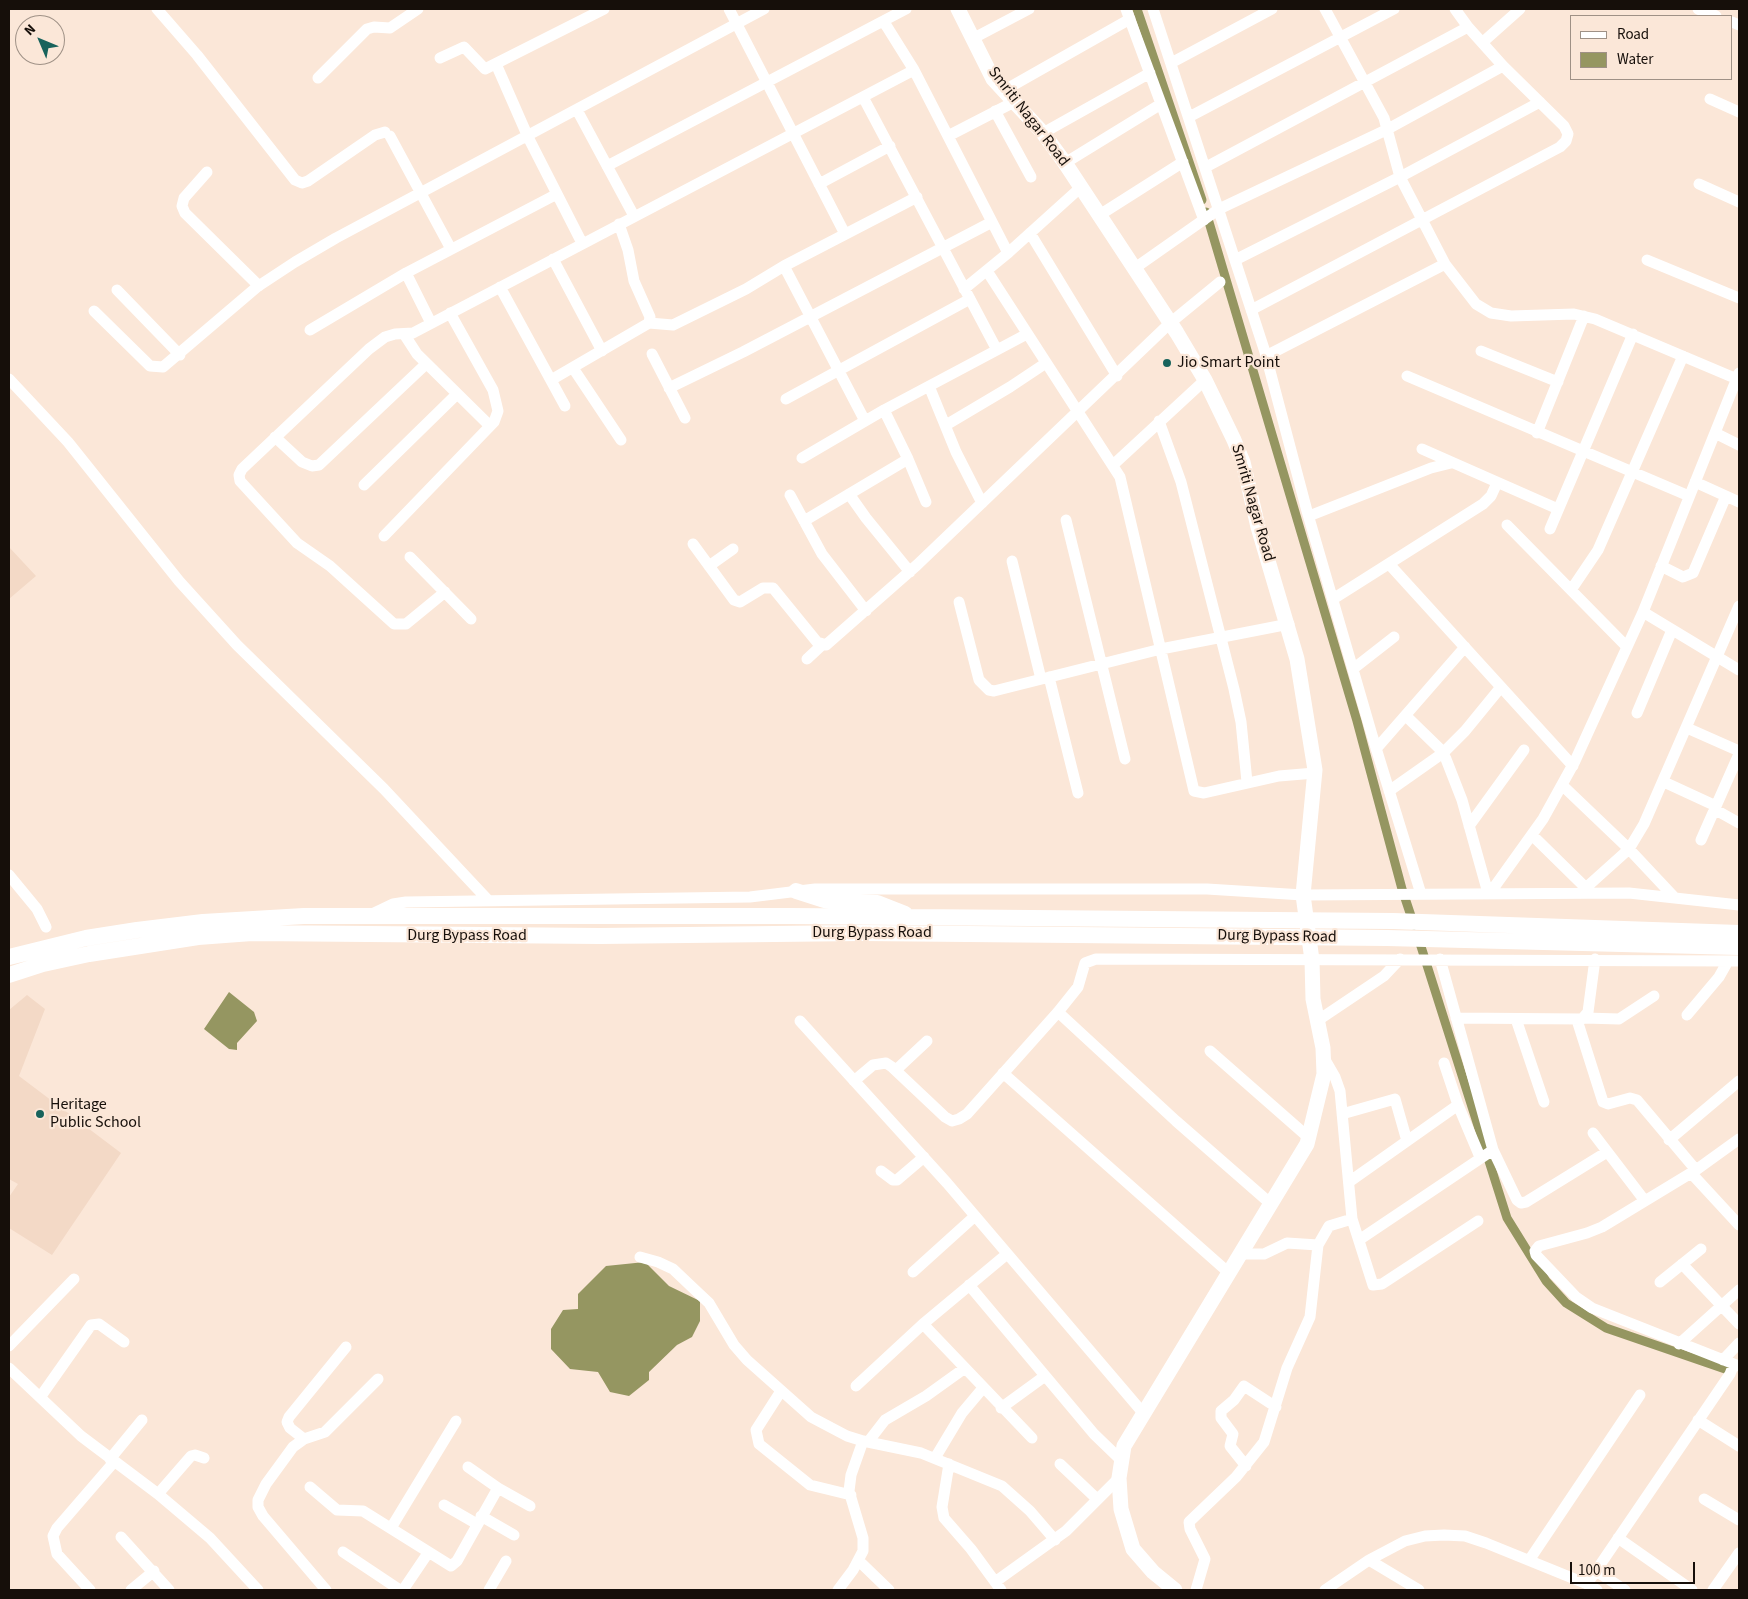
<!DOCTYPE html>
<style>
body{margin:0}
#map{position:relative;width:1748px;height:1599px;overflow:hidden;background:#fbe7d8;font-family:"Source Sans 3",sans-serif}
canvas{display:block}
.frame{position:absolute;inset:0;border:10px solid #160f0a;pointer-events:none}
.legend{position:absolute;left:1570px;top:15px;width:162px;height:65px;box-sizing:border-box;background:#fbe7d8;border:1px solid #9f9186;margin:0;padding:6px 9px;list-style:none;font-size:15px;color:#160f0a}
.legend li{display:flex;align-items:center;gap:10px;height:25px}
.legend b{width:25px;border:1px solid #9f9186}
.north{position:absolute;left:15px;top:15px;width:50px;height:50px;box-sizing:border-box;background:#fbe7d8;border:1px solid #9f9186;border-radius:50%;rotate:315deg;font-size:14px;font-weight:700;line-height:20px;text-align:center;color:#160f0a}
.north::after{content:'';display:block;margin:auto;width:18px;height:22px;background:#18635c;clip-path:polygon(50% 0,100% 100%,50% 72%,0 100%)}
.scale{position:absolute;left:1570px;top:1562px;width:125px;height:22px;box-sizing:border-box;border:2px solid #160f0a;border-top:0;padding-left:6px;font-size:15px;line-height:18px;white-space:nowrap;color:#160f0a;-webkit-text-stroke:4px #fbe7d8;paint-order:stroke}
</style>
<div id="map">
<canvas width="1748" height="1599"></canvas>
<div class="frame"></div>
<ul class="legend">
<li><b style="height:6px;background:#fff"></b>Road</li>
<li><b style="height:14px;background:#959661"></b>Water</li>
</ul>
<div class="north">N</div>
<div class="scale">100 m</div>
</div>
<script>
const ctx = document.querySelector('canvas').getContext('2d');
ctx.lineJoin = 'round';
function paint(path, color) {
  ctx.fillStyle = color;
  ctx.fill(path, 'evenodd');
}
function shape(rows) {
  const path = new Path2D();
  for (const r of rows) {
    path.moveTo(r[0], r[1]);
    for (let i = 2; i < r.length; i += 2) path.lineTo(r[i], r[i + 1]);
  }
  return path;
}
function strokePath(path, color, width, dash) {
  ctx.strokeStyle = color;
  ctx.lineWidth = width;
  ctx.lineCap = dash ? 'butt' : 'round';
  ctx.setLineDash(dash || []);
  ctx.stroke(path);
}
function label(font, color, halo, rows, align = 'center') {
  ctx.font = font + ' "Source Sans 3",sans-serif';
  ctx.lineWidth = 4.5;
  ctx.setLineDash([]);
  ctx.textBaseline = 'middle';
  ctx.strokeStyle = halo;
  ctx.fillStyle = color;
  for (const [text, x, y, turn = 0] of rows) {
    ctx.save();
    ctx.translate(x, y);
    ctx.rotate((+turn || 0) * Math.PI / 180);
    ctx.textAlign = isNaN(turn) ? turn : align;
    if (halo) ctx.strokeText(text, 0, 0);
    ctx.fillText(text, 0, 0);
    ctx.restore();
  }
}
paint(shape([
 [9,547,36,576,9,599],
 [27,995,45,1009,19,1076,121,1153,52,1255,9,1228,9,1197,18,1184,9,1179,9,1010]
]), '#f3d9c6');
paint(shape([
 [229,992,254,1012,257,1021,237,1043,237,1050,229,1049,204,1029],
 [645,1262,669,1286,700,1301,700,1321,692,1337,677,1345,649,1372,649,1380,629,1396,610,1392,598,1372,570,1369,551,1349,551,1329,563,1310,578,1309,578,1294,606,1266]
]), '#959661');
strokePath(shape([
 [1137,9,1202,200],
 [1206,212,1357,721,1402,889,1414,925],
 [1418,937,1486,1151],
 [1488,1158,1507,1218,1546,1281,1566,1303,1606,1328,1728,1370]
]), '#959661', 9);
strokePath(shape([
 [157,9,197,55,295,180,302,183,308,181,375,135,385,132],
 [729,9,845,234],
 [1126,9,1204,220],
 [1153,9,1265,352,1307,511,1372,735,1421,894],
 [1325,9,1384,118,1400,177,1445,264,1476,304,1491,313,1511,316,1574,314,1595,319,1737,379],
 [1698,9,1716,16],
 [884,22,914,70,1008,253],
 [1732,22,1739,25],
 [972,39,1029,9],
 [1483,42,1520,9],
 [440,58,464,47,485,69,604,9],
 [1171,63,1272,9],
 [496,64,528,137,582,243],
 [318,78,367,29,374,27,390,28,418,9],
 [1003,91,1130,19],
 [863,97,997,350],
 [1710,99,1739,112],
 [577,110,634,216],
 [995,111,1031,177],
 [1189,117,1394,9],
 [1043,133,1150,73],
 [390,136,451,249],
 [948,136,1014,102],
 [1065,163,1161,104],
 [607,166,906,9],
 [1206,167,1468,27],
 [207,172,184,198,182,206,185,213,259,286],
 [819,184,890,146],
 [1699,184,1739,202],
 [1098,216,1183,162],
 [1030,233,1117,376],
 [553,259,602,351],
 [1235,260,1400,177,1540,102],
 [1647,260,1739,298],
 [784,266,865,421],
 [1135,268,1219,209,1386,130,1503,66],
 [987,271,1120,477,1194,791,1204,793,1279,776,1315,773],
 [406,273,431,323],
 [500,287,565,406],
 [964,289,1008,253,1080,188],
 [117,290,180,355],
 [1251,310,1560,147,1566,141,1568,134,1564,126,1503,66,1468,27,1455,9],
 [94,311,150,366,163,367,257,287,295,262,336,238,764,9],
 [649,323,673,325,746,289,784,266,917,197],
 [310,330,406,273,557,194],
 [404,334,417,354,490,426],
 [1481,351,1558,382],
 [652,354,685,418],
 [1266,356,1445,264],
 [573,368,621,440],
 [1407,376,1689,496],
 [9,379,68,442,179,581,237,645,384,789,487,899],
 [551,380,649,323,650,317,634,281,628,250,619,224],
 [929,386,956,452,982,503],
 [669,388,743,352,992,222],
 [786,399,970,299],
 [884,410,908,459,926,502],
 [1159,421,1181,482,1234,689,1241,722,1247,782],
 [946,425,1010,387,1046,363],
 [1537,433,1584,316],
 [1715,433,1739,445],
 [275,437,302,462,312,466,319,465,426,364],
 [1422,449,1558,509],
 [802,458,884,410,1027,334],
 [1113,465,1205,380],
 [1695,482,1739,502],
 [364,485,457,394],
 [849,494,866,518,910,572],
 [790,495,822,554,866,611],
 [1309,516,1431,468,1451,463],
 [1066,520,1125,759],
 [804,521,908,459],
 [1507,525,1626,646],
 [1550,529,1633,334],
 [384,536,494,422,498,411,493,390,450,313],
 [693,544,734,600,740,602,763,588,773,588,817,642,826,645,917,565,1170,323,1220,282],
 [410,557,471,619],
 [1012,561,1041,679],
 [1389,564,1573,766],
 [709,566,733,549],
 [1661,566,1683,577,1693,573,1726,496],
 [1571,590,1598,550,1683,356],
 [445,592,406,624,394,624,330,566,297,543,240,481,239,475,242,469,369,349,385,337,395,334,413,333,914,70],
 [1333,599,1483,504,1491,496,1497,483],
 [959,602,979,680,989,690,994,691,1161,649,1289,624],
 [1643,612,1739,670],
 [807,659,822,645],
 [1353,669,1394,637],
 [1049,677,1078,793],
 [1637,713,1672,630],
 [1406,716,1441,750,1446,759,1462,800,1488,893],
 [1687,728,1739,751],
 [1376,749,1465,647],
 [1664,782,1716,806],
 [1562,785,1629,849,1675,898],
 [1389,791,1443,753,1465,731,1501,687],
 [1714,809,1739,823],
 [1469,826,1524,750],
 [1532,835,1586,888],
 [1701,840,1739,754],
 [9,875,37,909,46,927],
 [1490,893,1543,819,1575,761,1643,612,1739,373],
 [1580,893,1629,849,1644,824,1739,606],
 [370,915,393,904,406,902,750,897,815,889,1207,889,1303,895,1629,893,1739,905],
 [1440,959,1493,1150,1517,1200,1521,1203,1526,1202,1607,1152],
 [1058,1012,1176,1121,1271,1204],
 [1687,1015,1719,977,1728,961],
 [1456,1018,1582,1019,1588,1012,1595,959],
 [1585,1018,1619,1019,1654,996],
 [1516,1019,1544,1102],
 [1577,1020,1603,1102,1608,1104,1630,1098,1637,1100,1696,1170],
 [800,1021,947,1183,1144,1414],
 [1317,1021,1384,976,1400,959],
 [1210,1051,1308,1137],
 [1324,1058,1335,1077,1340,1091,1352,1219,1373,1285,1382,1284,1478,1221],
 [1444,1063,1458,1105,1480,1157],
 [896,1070,927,1041],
 [1003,1073,1229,1273],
 [854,1081,873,1065,886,1063,892,1067,945,1117,952,1121,959,1119,967,1114,1058,1012,1078,987,1085,963,1096,959,1739,961],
 [1342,1114,1395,1099,1407,1141],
 [1593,1133,1645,1201],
 [1739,1139,1696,1170,1602,1227,1587,1233,1539,1246,1535,1251,1536,1255,1576,1297,1592,1308,1739,1366],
 [1669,1140,1739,1081],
 [881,1171,893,1180,897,1180,924,1157],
 [1691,1173,1739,1225],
 [1349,1182,1458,1105],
 [1359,1240,1493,1150],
 [1241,1254,1264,1254,1287,1243,1318,1245],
 [640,1257,658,1262,673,1269,693,1288,709,1303,734,1345,747,1360,811,1417,847,1436,863,1441,921,1453,1002,1486,1030,1511,1055,1540],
 [1682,1264,1739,1324],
 [913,1272,975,1216],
 [1660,1282,1701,1249],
 [969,1285,1094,1434,1122,1461],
 [923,1324,1032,1438],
 [1679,1344,1739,1290],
 [9,1346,74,1279],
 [1723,1360,1739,1343],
 [9,1368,81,1436,158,1494,210,1538,258,1590],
 [856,1386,923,1324,1007,1254],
 [781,1391,756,1430,759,1444,810,1485,851,1495],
 [41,1396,91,1325,99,1324,124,1342],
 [1001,1408,1045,1376],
 [1698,1420,1739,1446],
 [304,1439,290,1428,287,1422,289,1417,346,1347],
 [868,1442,885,1420,926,1396,965,1368],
 [935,1458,962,1413,983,1388],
 [110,1459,142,1420],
 [949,1464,942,1507,944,1518,971,1549,1001,1590],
 [1060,1464,1097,1499],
 [1246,1466,1230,1446,1233,1434,1221,1418,1221,1411,1234,1400,1244,1386,1276,1407],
 [310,1487,337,1510,363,1511,451,1566,457,1561,498,1488,468,1467],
 [498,1488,530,1506],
 [158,1494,191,1456,195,1455,204,1458],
 [1704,1499,1739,1520],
 [444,1505,477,1524],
 [481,1516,514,1535],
 [391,1528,456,1421],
 [121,1537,169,1590],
 [1618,1538,1692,1590],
 [343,1552,400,1590],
 [1530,1559,1640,1395],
 [1369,1560,1419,1590],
 [859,1561,889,1590],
 [1596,1571,1625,1590],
 [995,1582,1066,1531,1119,1478],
 [90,1590,57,1554,53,1536,57,1528,114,1462],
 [131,1590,154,1571],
 [326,1590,263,1516,258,1507,258,1500,266,1484,293,1447,304,1439,325,1432,378,1379],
 [403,1590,428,1553],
 [489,1590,506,1561],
 [838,1590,853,1570,863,1551,863,1538,849,1491,851,1475,863,1441],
 [1196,1590,1205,1559,1190,1529,1189,1522,1236,1477,1264,1442,1287,1368,1310,1317,1318,1245,1329,1226,1352,1219],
 [1325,1590,1369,1560,1405,1541,1425,1536,1444,1535,1465,1536,1486,1543,1587,1584],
 [1597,1590,1587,1584,1730,1374,1734,1364],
 [1713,1590,1739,1553]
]), '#fff', 11);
strokePath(shape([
 [958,9,993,79,1043,133,1065,163,1177,333,1205,380,1234,440,1243,462,1258,527,1297,659,1315,770,1303,895,1312,960,1313,999,1323,1048,1324,1074,1307,1144,1124,1446,1119,1478,1121,1509,1133,1549,1153,1572,1175,1590]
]), '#fff', 15);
strokePath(shape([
 [796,891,824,900,877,903,905,914],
 [9,957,86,938,137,930,203,922,304,916,790,916,1393,921,1739,933],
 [9,975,43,964,89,954,198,937,252,933,600,936,862,933,1387,938,1739,947]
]), '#fff', 16);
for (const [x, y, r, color] of [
 [1167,363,5,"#18635c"],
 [40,1114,5,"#18635c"]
]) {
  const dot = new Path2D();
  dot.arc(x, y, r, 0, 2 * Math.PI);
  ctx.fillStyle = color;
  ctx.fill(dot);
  strokePath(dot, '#fbe7d8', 2);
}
label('16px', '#160f0a', '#fbe7d8', [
 ["Smriti Nagar Road",1028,117,52],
 ["Smriti Nagar Road",1252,503,74],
 ["Durg Bypass Road",872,933],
 ["Durg Bypass Road",467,936],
 ["Durg Bypass Road",1277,937,1]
]);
label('16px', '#160f0a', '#fbe7d8', [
 ["Jio Smart Point",1177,363],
 ["Heritage",50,1105],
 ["Public School",50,1123]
], 'left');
</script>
